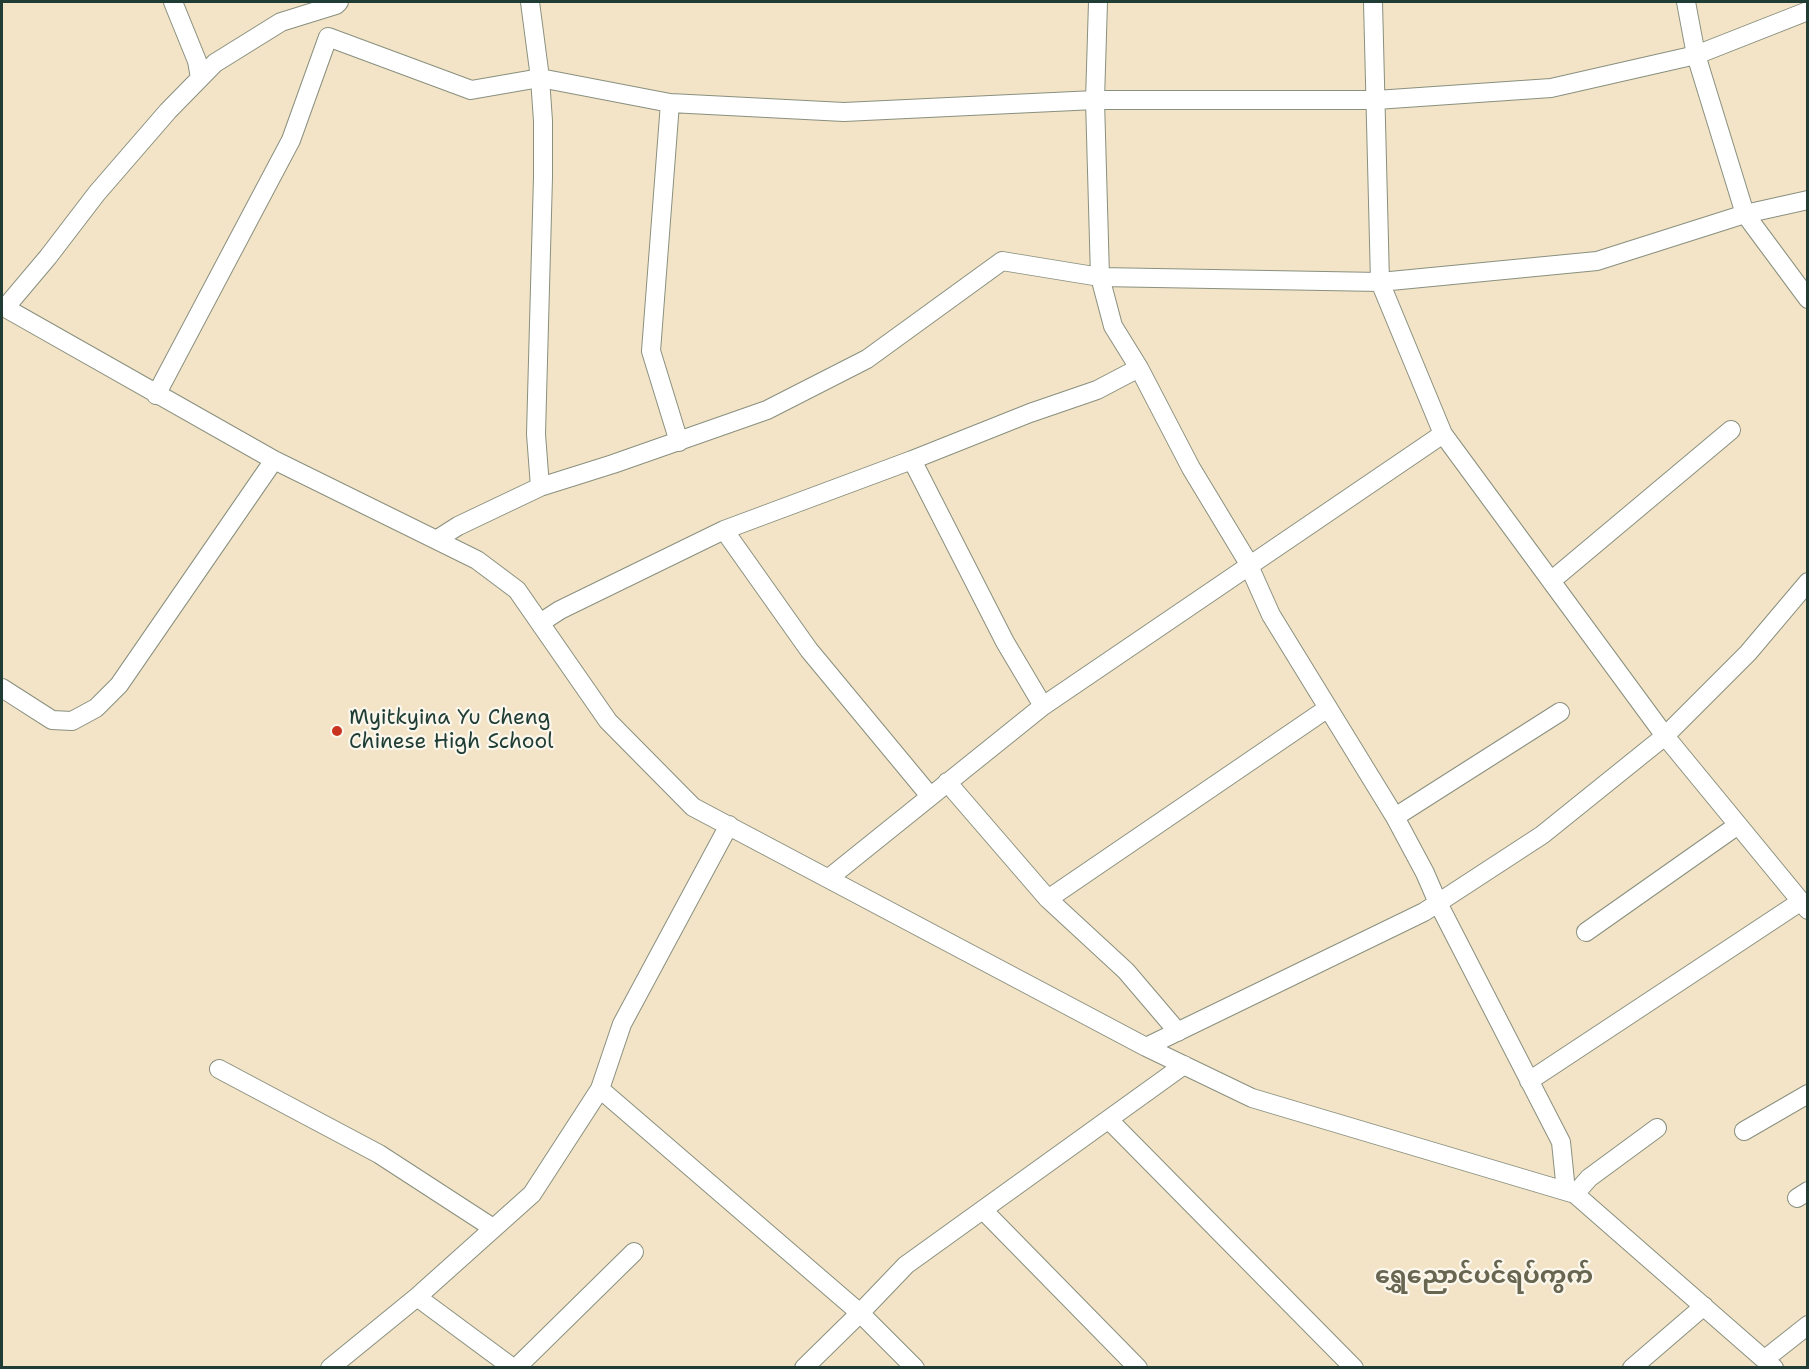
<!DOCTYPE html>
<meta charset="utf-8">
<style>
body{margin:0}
#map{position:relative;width:1809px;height:1369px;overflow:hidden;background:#f3e3c7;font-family:"Shantell Sans",sans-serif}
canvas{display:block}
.frame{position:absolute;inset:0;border:3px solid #1f3d34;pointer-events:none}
</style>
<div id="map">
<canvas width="1809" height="1369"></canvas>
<div class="frame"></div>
</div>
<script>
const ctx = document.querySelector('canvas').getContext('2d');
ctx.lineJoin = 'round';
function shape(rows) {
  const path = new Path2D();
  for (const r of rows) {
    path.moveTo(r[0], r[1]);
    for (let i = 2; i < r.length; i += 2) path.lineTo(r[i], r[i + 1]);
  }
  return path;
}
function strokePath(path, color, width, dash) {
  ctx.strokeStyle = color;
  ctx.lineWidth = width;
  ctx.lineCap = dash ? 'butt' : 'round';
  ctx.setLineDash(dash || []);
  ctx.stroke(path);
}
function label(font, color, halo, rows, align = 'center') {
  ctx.font = font + ' "Shantell Sans","Noto Sans Myanmar",sans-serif';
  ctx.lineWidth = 4.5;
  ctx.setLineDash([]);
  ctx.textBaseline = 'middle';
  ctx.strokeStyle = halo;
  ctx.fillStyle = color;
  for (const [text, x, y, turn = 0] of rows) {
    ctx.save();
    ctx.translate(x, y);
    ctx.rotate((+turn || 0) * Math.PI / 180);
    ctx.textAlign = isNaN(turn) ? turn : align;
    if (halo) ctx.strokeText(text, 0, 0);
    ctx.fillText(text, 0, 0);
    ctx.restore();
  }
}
const minor = shape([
 [173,2,197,61,200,78],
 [1098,2,1095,100,1100,277,1113,326,1139,368,1191,468,1246,559,1271,615,1395,817,1425,873,1438,903,1561,1142,1566,1191],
 [1373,2,1380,282,1443,434,1665,736,1808,910],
 [1686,2,1696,55,1745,214,1808,299],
 [670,103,651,351,679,442],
 [2,306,274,460,477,560,517,590,608,721,693,807,1146,1047,1252,1098,1575,1194,1774,1368],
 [5,308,48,257,97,193,168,111,215,63,281,22,336,5,339,2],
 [156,395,291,140,328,37,471,90,540,78,670,103,844,112,1095,100,1376,100,1551,88,1696,55,1808,11],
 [912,460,1005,642,1043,706],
 [540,487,613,464,767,410,867,359,1002,261,1100,277,1380,282,1597,261,1745,214,1808,200],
 [724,530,809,650,930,796],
 [436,540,458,526,540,487,536,434,543,177,543,121,540,78,530,2],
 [1551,581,1731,430],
 [540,623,560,610,724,530,912,460,1030,413,1097,390,1139,368],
 [2,688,52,720,72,721,96,708,119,685,274,460],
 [947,782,1048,899,1126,971,1178,1032],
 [1395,817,1560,712],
 [829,878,1043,706,1443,434],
 [1048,899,1328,708],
 [1586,932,1738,825],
 [1146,1047,1424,912,1542,835,1665,736,1748,653,1808,582],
 [219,1069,379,1154,493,1228],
 [1529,1081,1800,902],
 [600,1089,860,1313,915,1368],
 [1109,1120,1354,1368],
 [1744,1131,1808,1094],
 [1575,1194,1589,1178,1657,1128],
 [1797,1198,1808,1191],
 [983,1210,1138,1368],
 [417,1297,513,1368],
 [1765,1359,1808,1325],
 [330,1368,417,1297,532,1194,600,1089,622,1024,729,825],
 [516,1368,634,1252],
 [804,1368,860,1313,906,1265,1184,1065],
 [1632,1368,1704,1306]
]);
strokePath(minor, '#89907e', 20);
strokePath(minor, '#fff', 18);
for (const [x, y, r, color] of [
 [337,731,6,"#c8321e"]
]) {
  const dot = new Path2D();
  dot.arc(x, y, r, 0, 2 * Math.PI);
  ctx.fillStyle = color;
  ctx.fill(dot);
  strokePath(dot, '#fbf7ec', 2);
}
label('21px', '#1f3d34', '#fbf7ec', [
 ["Myitkyina Yu Cheng",349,719],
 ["Chinese High School",349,743]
], 'left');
label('bold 24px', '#686551', '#fbf7ec', [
 ["ရွှေညောင်ပင်ရပ်ကွက်",1484,1277]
]);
</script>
